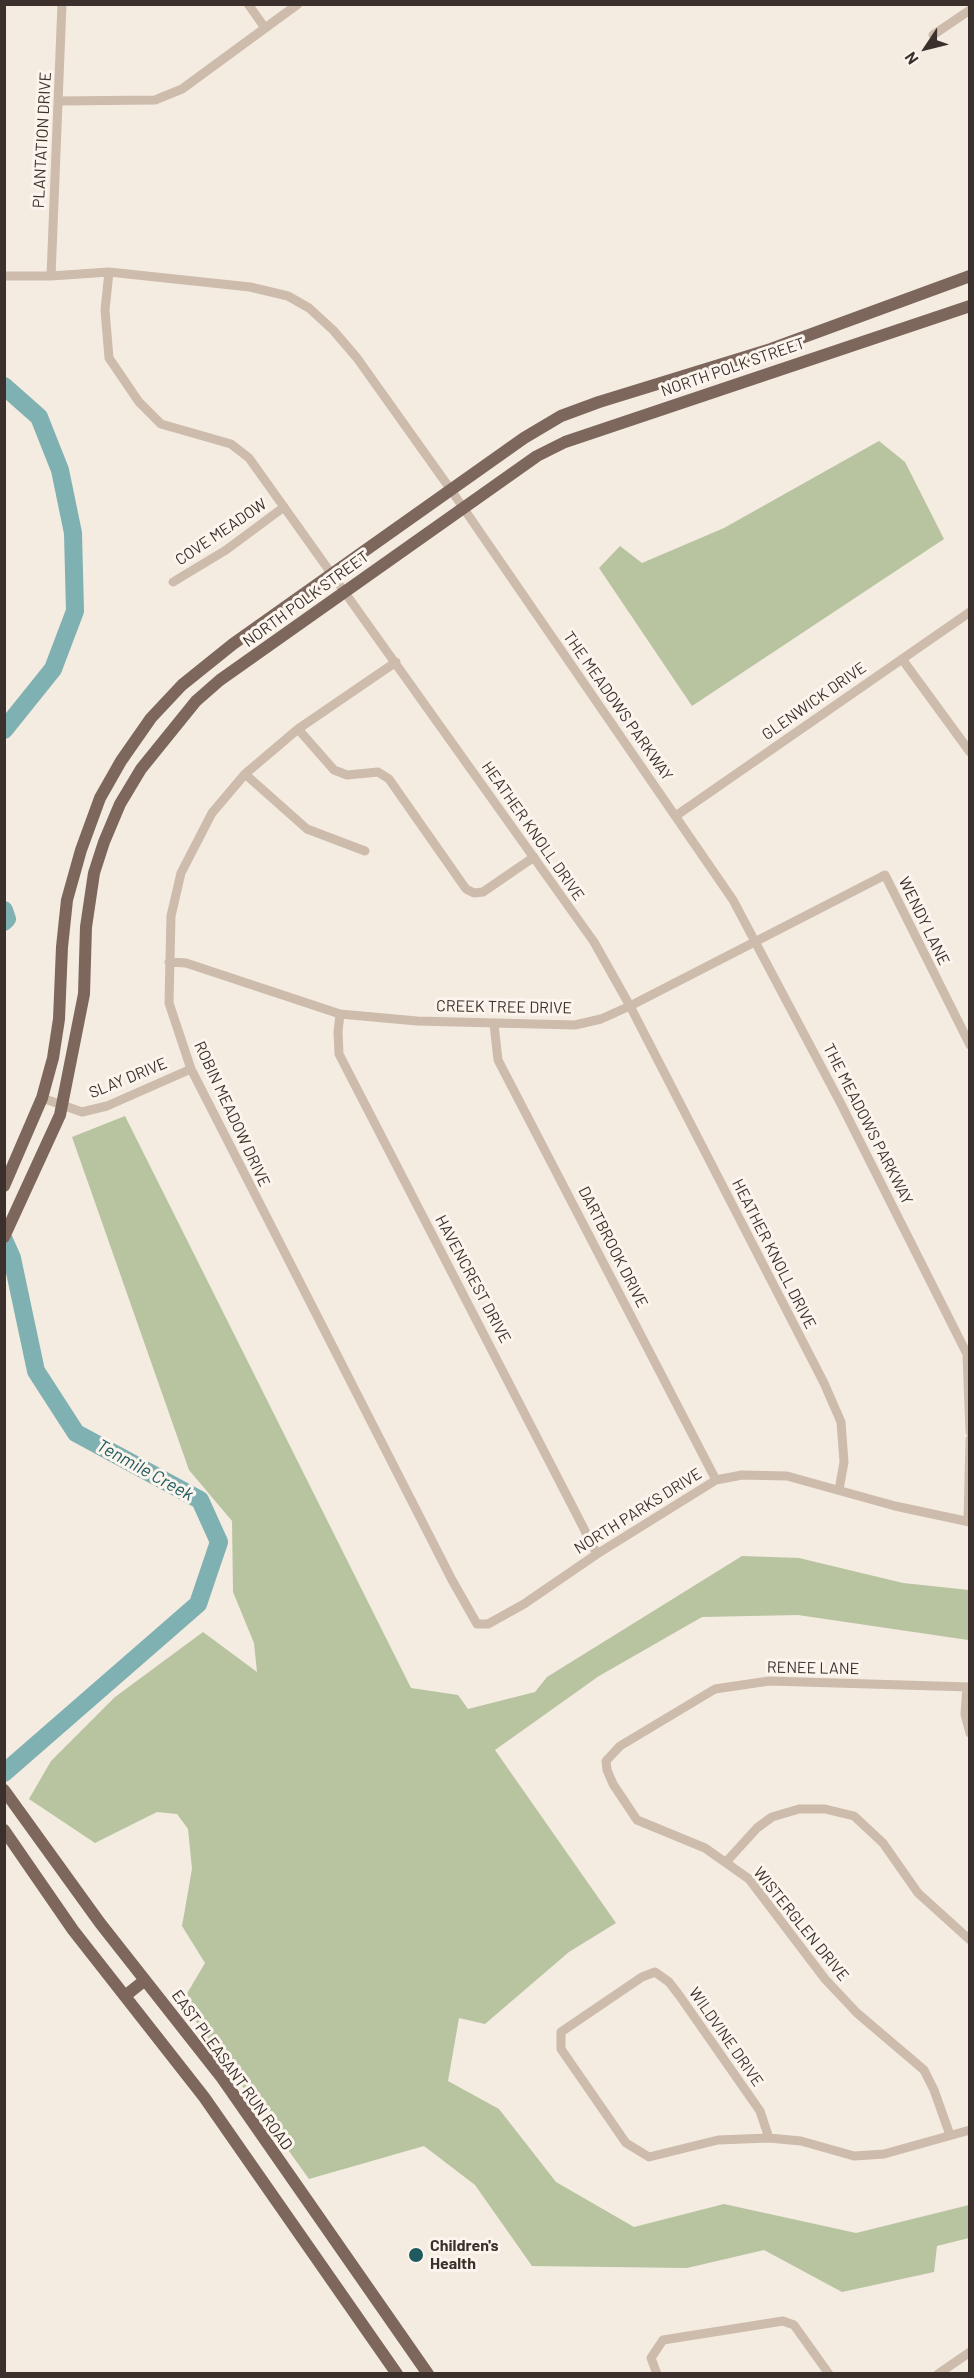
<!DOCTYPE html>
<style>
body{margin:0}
#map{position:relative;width:974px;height:2378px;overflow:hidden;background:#f4ebe1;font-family:Barlow,sans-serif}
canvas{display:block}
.frame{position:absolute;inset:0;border:6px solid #3b302b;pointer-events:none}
.north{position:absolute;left:896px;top:18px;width:60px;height:60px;-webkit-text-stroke:4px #fbf5ee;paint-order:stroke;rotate:235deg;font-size:16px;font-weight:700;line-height:24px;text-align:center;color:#3b302b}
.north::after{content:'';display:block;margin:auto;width:21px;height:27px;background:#3b302b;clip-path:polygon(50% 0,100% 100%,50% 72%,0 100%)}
</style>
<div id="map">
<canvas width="974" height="2378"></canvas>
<div class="frame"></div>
<div class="north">N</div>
</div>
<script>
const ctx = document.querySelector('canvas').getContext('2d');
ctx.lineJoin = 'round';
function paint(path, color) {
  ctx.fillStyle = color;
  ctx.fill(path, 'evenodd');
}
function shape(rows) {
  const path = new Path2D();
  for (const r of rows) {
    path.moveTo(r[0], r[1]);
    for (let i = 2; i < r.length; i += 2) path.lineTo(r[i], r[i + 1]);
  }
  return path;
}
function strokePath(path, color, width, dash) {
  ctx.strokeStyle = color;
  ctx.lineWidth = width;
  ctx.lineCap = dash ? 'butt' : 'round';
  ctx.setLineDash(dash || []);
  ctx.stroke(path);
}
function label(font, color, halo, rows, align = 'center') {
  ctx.font = font + ' Barlow,sans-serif';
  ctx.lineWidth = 6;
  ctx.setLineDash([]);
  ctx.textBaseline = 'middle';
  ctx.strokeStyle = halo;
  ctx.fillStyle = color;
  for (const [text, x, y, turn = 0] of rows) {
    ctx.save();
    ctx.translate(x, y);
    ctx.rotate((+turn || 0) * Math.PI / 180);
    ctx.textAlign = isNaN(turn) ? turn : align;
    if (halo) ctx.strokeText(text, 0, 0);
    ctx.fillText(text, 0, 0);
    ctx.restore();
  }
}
paint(shape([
 [879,441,905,462,944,539,692,706,599,568,620,546,642,563,724,528],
 [125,1116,411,1688,458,1695,468,1709,535,1692,547,1677,742,1556,799,1558,903,1583,969,1590,968,1640,798,1615,702,1617,599,1676,495,1750,616,1923,569,1952,485,2024,459,2018,448,2081,499,2109,556,2182,634,2227,724,2204,856,2233,969,2205,969,2238,937,2246,934,2272,842,2292,764,2250,687,2268,532,2266,475,2185,424,2146,309,2179,182,2002,205,1963,182,1926,192,1869,188,1829,177,1814,157,1812,95,1843,29,1799,51,1761,115,1697,203,1632,257,1672,254,1643,233,1592,232,1521,189,1470,72,1137]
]), '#b8c4a0');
strokePath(shape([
 [4,386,39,417,60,470,73,533,75,611,53,669,4,730],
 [4,910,7,919,4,922],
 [4,1240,12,1258,36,1371,76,1433,200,1500,219,1542,198,1604,4,1773]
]), '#7fb0b2', 18);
strokePath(shape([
 [248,4,265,28],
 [933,35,970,10],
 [59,101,155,100,182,89,298,4],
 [109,272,105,310,109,358,139,402,161,424,231,444,249,458,594,942,630,1006,824,1383,841,1422,844,1462,839,1490],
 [4,276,51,276,109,272,250,287,288,296,309,308,333,330,357,358,451,490,733,900,841,1104,967,1354,970,1432],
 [51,276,62,4],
 [173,582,226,550,284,507],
 [902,659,970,752],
 [396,662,298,729,245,774,212,813,181,873,171,916,169,1003,191,1069,452,1580,477,1624,488,1624,524,1604,597,1554,716,1480,742,1475,787,1476,895,1506,970,1522],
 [298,729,334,770,347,775,378,772,389,779,466,889,474,893,483,892,534,857],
 [245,774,307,829,365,851],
 [677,815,970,612],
 [169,962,186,963,340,1014,417,1021,575,1025,601,1019,630,1006,885,875,970,1045],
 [340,1014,338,1032,339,1054,597,1554],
 [494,1024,498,1060,716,1480],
 [42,1098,82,1112,107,1106,191,1069],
 [968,1522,970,1439],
 [967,1687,965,1714,970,1733],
 [727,1861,757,1828,772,1817,799,1809,825,1809,854,1816,883,1843,918,1893,970,1940],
 [950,2135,934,2090,924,2070,857,2013,825,1979,749,1879,705,1848,637,1820,613,1784,607,1770,606,1761,620,1746,715,1689,769,1681,970,1687],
 [769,2138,760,2111,679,1995,669,1982,655,1972,642,1977,561,2032,561,2049,626,2143,649,2157,718,2140,769,2138,801,2141,854,2156,884,2154,970,2130],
 [657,2374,651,2358,663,2340,783,2321,794,2325,829,2374],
 [938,2374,970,2352]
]), '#cdbbac', 9);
strokePath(shape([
 [4,1186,42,1098,53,1058,59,1019,62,947,67,900,81,850,100,798,121,761,151,718,182,685,233,644,524,438,561,416,599,402,771,349,970,276],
 [4,1237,60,1115,84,994,86,927,94,873,104,842,120,804,141,769,196,701,220,680,537,456,565,442,970,306],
 [4,1790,100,1923,222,2078,428,2374],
 [4,1830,73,1930,204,2097,397,2374],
 [125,1996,145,1980]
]), '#7d675c', 12);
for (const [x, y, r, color] of [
 [416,2255,8,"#1f5a5e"]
]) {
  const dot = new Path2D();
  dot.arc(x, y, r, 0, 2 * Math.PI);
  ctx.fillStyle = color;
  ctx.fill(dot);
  strokePath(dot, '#fbf5ee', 2);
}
label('16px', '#3b302b', '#fbf5ee', [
 ["PLANTATION DRIVE",42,140,-87],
 ["NORTH POLK STREET",733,367,-19],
 ["COVE MEADOW",221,532,-34],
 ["NORTH POLK STREET",306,599,-36],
 ["GLENWICK DRIVE",814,701,-35],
 ["THE MEADOWS PARKWAY",618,706,55],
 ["HEATHER KNOLL DRIVE",533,831,55],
 ["WENDY LANE",924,921,64],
 ["CREEK TREE DRIVE",504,1007,1],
 ["SLAY DRIVE",128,1078,-22],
 ["ROBIN MEADOW DRIVE",232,1114,65],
 ["THE MEADOWS PARKWAY",868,1124,63],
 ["DARTBROOK DRIVE",613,1247,63],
 ["HEATHER KNOLL DRIVE",774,1254,63],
 ["HAVENCREST DRIVE",473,1279,62],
 ["NORTH PARKS DRIVE",638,1511,-32],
 ["RENEE LANE",813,1668,1],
 ["WISTERGLEN DRIVE",801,1924,51],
 ["WILDVINE DRIVE",726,2037,55],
 ["EAST PLEASANT RUN ROAD",232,2070,54]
]);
label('bold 16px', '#3b302b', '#fbf5ee', [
 ["Children's",430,2246],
 ["Health",430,2264]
], 'left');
label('italic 18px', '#1f5a5e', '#fbf5ee', [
 ["Tenmile Creek",145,1470,29]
]);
</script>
